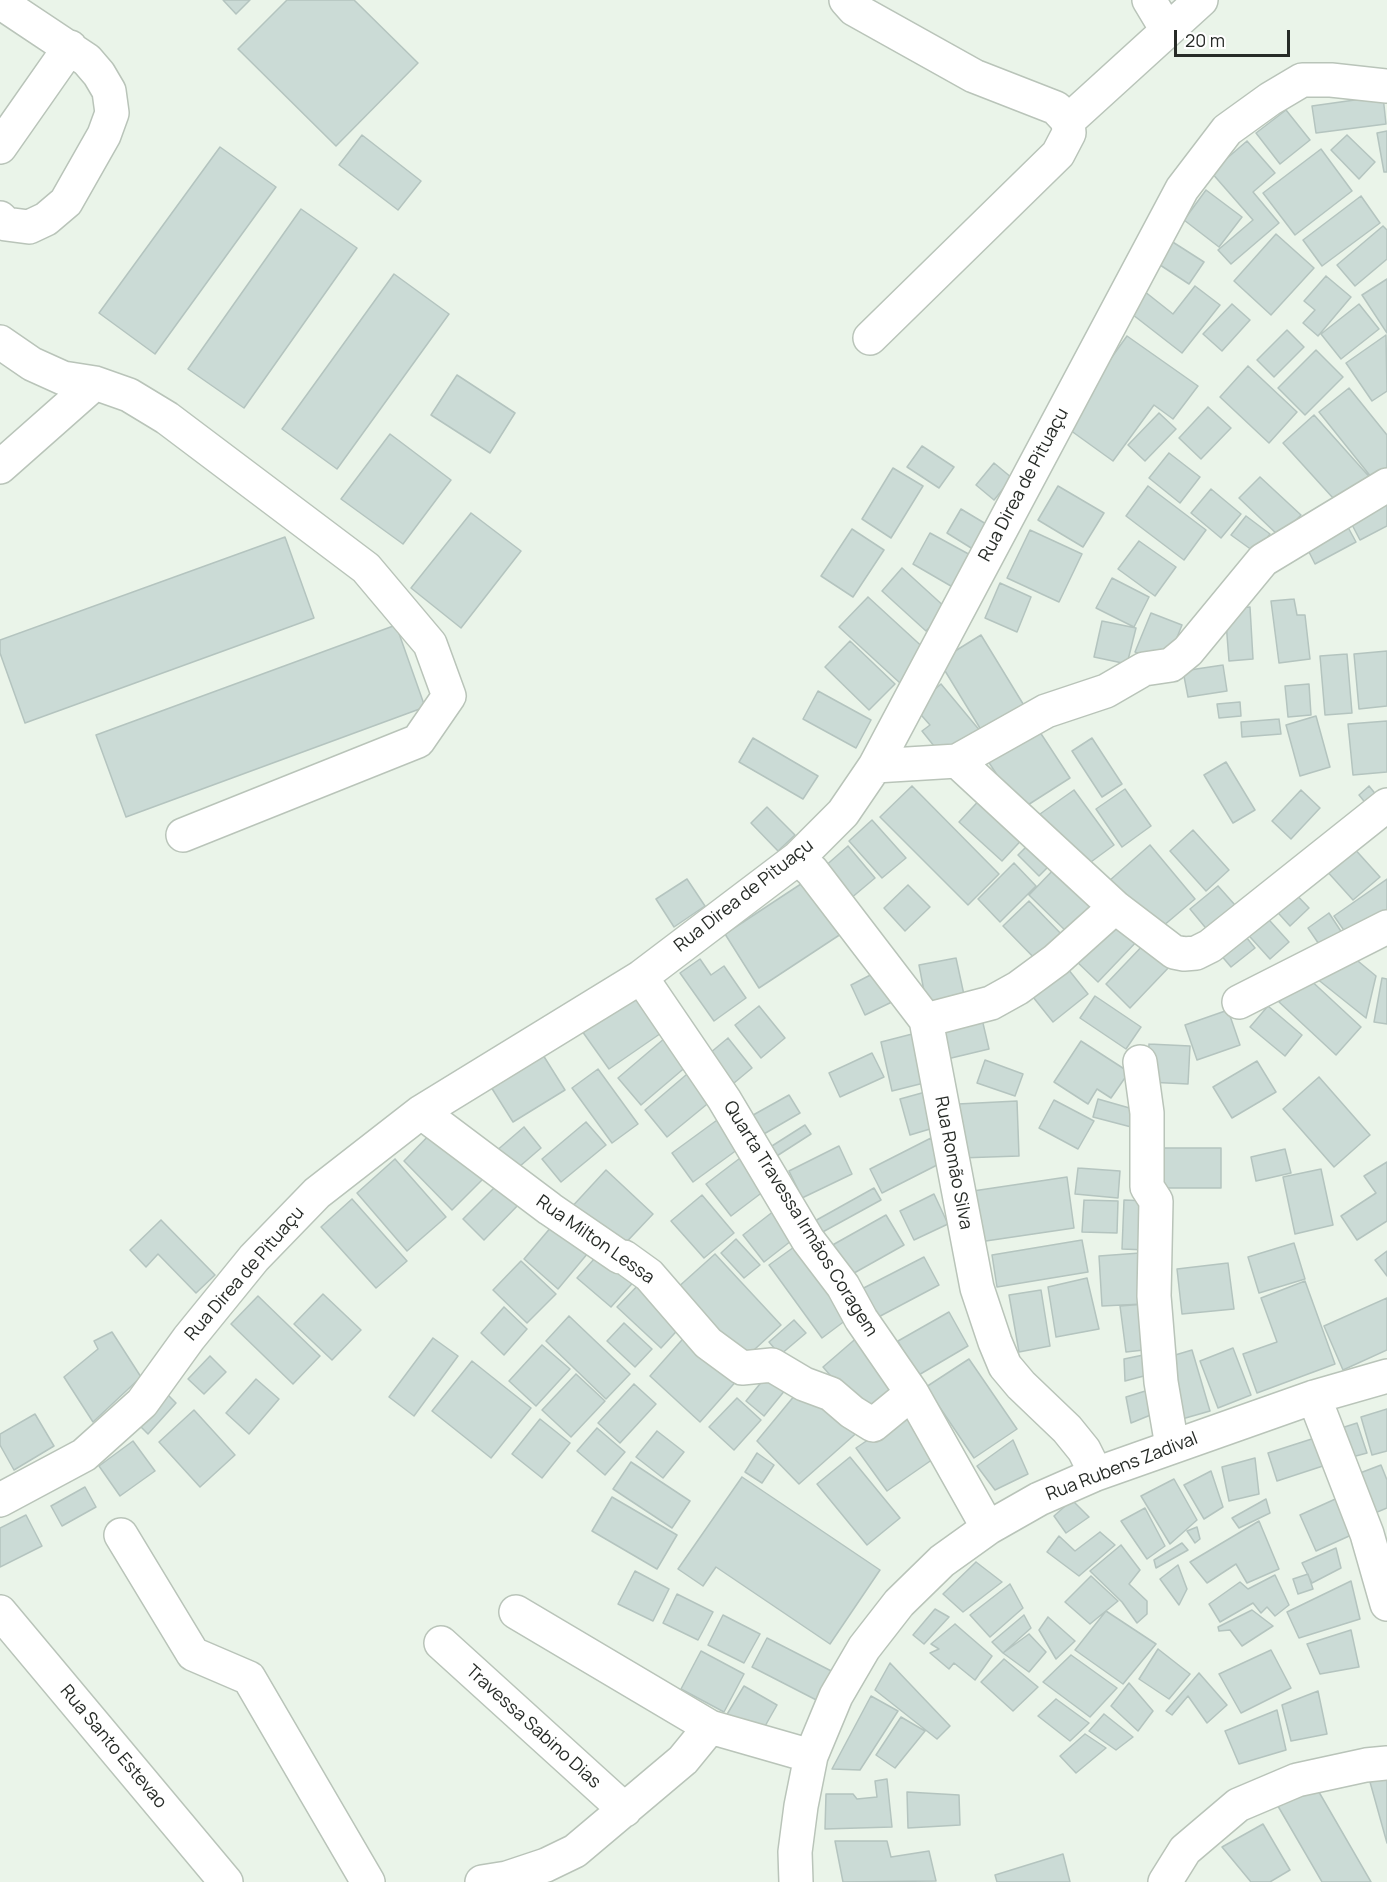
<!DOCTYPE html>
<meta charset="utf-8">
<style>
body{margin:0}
#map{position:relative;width:1387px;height:1882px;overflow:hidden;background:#eaf4e9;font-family:Manrope,sans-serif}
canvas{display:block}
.scale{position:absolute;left:1174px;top:30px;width:116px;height:27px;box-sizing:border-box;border:3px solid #272b27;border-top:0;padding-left:8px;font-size:18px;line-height:21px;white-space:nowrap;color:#272b27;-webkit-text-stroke:4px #fff;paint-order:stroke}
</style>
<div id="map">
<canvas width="1387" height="1882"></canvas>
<div class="scale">20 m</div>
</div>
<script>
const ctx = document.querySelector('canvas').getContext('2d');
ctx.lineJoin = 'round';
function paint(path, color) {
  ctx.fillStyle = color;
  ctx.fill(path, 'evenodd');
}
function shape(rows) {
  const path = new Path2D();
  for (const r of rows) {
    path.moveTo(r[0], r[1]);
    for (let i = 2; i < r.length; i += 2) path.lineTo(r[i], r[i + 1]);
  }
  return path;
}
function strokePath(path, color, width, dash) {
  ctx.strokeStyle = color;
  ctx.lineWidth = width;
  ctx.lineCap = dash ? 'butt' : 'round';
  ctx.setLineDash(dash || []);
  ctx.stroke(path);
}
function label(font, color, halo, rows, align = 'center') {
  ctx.font = font + ' Manrope,sans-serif';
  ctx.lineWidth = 4.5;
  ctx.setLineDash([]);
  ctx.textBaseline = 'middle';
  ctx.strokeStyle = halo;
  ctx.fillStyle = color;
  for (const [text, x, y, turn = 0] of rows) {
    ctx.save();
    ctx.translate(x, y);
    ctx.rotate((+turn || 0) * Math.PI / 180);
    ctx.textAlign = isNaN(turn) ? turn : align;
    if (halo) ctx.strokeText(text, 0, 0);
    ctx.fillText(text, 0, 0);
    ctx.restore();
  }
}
const building = shape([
 [223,0,250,0,236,14,223,0],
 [287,0,354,0,418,63,336,146,238,49,287,0],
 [1383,96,1386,124,1316,133,1312,106,1383,96],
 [1286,110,1310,140,1280,164,1256,133,1286,110],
 [1387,131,1387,172,1384,172,1377,133,1387,131],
 [362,135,421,181,398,210,339,165,362,135],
 [1347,135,1375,162,1359,179,1331,150,1347,135],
 [1247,141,1275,173,1253,192,1279,223,1231,264,1218,250,1253,220,1211,172,1247,141],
 [220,147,276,187,155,354,99,313,220,147],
 [1321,149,1352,191,1295,235,1263,193,1321,149],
 [1206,190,1242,217,1219,247,1184,220,1206,190],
 [1361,196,1380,223,1322,266,1303,240,1361,196],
 [301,209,357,248,244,408,188,369,301,209],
 [1383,226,1387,230,1387,259,1355,286,1337,265,1383,226],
 [1276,234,1314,268,1271,315,1234,281,1276,234],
 [1168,239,1204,262,1189,284,1154,261,1168,239],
 [394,274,449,314,337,469,282,429,394,274],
 [1326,276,1351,297,1318,336,1303,323,1315,310,1304,301,1326,276],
 [1387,279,1387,333,1362,295,1387,279],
 [1195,286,1220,305,1182,353,1128,311,1144,291,1173,314,1195,286],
 [1232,304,1250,320,1222,351,1203,334,1232,304],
 [1359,304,1379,329,1341,359,1321,334,1359,304],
 [1287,330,1304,347,1274,377,1257,360,1287,330],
 [1386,335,1387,391,1372,401,1346,363,1386,335],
 [1127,336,1198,386,1173,419,1154,405,1113,461,1063,425,1127,336],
 [1316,350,1343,377,1305,415,1278,388,1316,350],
 [1248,366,1297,412,1269,443,1220,397,1248,366],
 [457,375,515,413,490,453,431,415,457,375],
 [1349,388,1387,435,1387,482,1380,488,1319,412,1349,388],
 [1208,407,1231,428,1201,459,1179,438,1208,407],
 [1159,413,1176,429,1145,461,1128,445,1159,413],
 [1314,415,1374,482,1343,509,1283,443,1314,415],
 [390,434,451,480,403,544,341,499,390,434],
 [922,446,954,467,939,488,907,467,922,446],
 [1169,453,1200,477,1180,503,1149,478,1169,453],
 [994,463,1012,478,994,500,976,485,994,463],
 [893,468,923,486,891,538,862,519,893,468],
 [1260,477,1301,515,1280,537,1239,498,1260,477],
 [1058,486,1104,513,1083,547,1038,520,1058,486],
 [1148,486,1206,530,1184,560,1126,516,1148,486],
 [1211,489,1241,514,1221,538,1191,513,1211,489],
 [1387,498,1387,526,1360,540,1349,519,1387,498],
 [961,509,991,527,976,551,947,533,961,509],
 [471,513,521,551,461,628,411,588,471,513],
 [1246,516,1270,534,1256,553,1231,535,1246,516],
 [1343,518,1356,542,1315,564,1303,540,1343,518],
 [852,529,884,550,853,597,821,576,852,529],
 [1030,530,1082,554,1059,602,1007,578,1030,530],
 [930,533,974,557,956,589,913,564,930,533],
 [285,537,314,618,25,723,0,653,0,640,285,537],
 [1139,541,1176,567,1155,596,1118,569,1139,541],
 [902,568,947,609,926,631,882,591,902,568],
 [1112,578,1149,597,1134,627,1096,608,1112,578],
 [1000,583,1031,597,1017,632,985,618,1000,583],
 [868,597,928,652,900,683,839,627,868,597],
 [1294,599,1297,615,1305,615,1310,659,1279,663,1271,601,1294,599],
 [1250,607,1253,659,1229,661,1225,609,1250,607],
 [1151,613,1182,625,1166,665,1135,652,1151,613],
 [1102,621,1136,628,1127,664,1094,657,1102,621],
 [396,625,425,707,126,817,96,735,396,625],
 [981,635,1028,712,986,738,939,661,981,635],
 [850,641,895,684,869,710,825,667,850,641],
 [1387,651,1387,706,1359,709,1354,654,1387,651],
 [1347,654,1352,713,1325,715,1320,656,1347,654],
 [1223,665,1227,691,1188,697,1183,671,1223,665],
 [941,684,981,732,946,761,922,731,930,725,914,707,941,684],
 [1309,684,1311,715,1288,717,1285,686,1309,684],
 [818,691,871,720,856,748,803,719,818,691],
 [1240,702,1241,716,1219,718,1217,704,1240,702],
 [1316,716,1330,767,1300,776,1286,725,1316,716],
 [1279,719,1281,734,1242,737,1241,722,1279,719],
 [1387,721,1387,772,1353,775,1348,724,1387,721],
 [1034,723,1070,778,1020,810,984,755,1034,723],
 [753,738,818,776,803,799,739,762,753,738],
 [1092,738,1122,784,1102,797,1072,751,1092,738],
 [1226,762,1255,810,1233,823,1204,775,1226,762],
 [912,786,999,874,968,905,880,817,912,786],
 [1369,786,1382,802,1372,811,1359,795,1369,786],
 [1125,789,1151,826,1122,847,1096,809,1125,789],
 [1074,790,1114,845,1080,870,1040,814,1074,790],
 [1301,790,1320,808,1291,839,1272,821,1301,790],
 [985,794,1028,833,1002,861,959,822,985,794],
 [767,807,795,835,778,851,751,823,767,807],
 [872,820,906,858,882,878,849,841,872,820],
 [1193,830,1229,870,1206,891,1170,851,1193,830],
 [1035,838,1056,859,1039,876,1018,855,1035,838],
 [1150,845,1195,899,1156,932,1109,881,1150,845],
 [848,846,875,878,850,899,823,868,848,846],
 [1352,846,1380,877,1353,900,1325,869,1352,846],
 [1014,863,1036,886,1000,922,978,899,1014,863],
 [1060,863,1103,906,1072,937,1029,895,1060,863],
 [810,878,844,932,759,988,725,934,810,878],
 [687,879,705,906,674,927,656,899,687,879],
 [1387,879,1387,918,1352,942,1334,916,1387,879],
 [908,885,930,907,905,931,884,908,908,885],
 [1218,886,1243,914,1214,938,1190,909,1218,886],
 [1290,888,1309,908,1290,926,1271,905,1290,888],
 [1029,901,1068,941,1042,966,1003,926,1029,901],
 [1261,911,1289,942,1270,959,1242,928,1261,911],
 [1329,913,1346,939,1325,953,1308,928,1329,913],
 [1116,914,1140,938,1098,982,1073,958,1116,914],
 [1238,927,1255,948,1231,967,1214,947,1238,927],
 [1147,941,1172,964,1130,1008,1106,984,1147,941],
 [1347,952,1376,976,1366,1018,1316,978,1347,952],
 [956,958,966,1004,928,1012,919,965,956,958],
 [700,959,711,975,724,966,746,998,714,1021,680,973,700,959],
 [1064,964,1088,994,1053,1022,1029,992,1064,964],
 [882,969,896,1000,865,1015,851,985,882,969],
 [1305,975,1361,1027,1336,1055,1279,1002,1305,975],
 [1382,978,1387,979,1387,1024,1374,1022,1382,978],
 [641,990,667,1029,609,1069,582,1031,641,990],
 [1095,996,1141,1027,1126,1049,1080,1018,1095,996],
 [759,1006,785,1038,761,1058,735,1025,759,1006],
 [1268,1006,1302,1035,1285,1056,1250,1027,1268,1006],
 [1228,1010,1240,1045,1197,1060,1185,1025,1228,1010],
 [982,1019,989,1049,943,1060,936,1029,982,1019],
 [920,1032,932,1081,892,1091,881,1042,920,1032],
 [665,1038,688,1065,641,1105,618,1078,665,1038],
 [728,1038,752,1068,728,1088,704,1058,728,1038],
 [1081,1041,1129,1072,1111,1098,1097,1089,1088,1104,1054,1082,1081,1041],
 [1149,1044,1190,1046,1188,1084,1147,1082,1149,1044],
 [872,1053,884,1077,840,1097,829,1073,872,1053],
 [543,1055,565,1090,513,1122,491,1087,543,1055],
 [985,1060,1023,1074,1015,1096,977,1083,985,1060],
 [1257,1061,1276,1092,1232,1118,1213,1087,1257,1061],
 [598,1069,638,1124,612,1143,572,1088,598,1069],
 [693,1069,717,1096,667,1137,645,1110,693,1069],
 [1319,1077,1370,1135,1334,1167,1283,1109,1319,1077],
 [929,1091,940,1126,910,1135,900,1099,929,1091],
 [789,1095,800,1113,757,1138,746,1119,789,1095],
 [1098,1099,1140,1111,1135,1128,1093,1117,1098,1099],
 [1054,1100,1094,1121,1078,1149,1039,1128,1054,1100],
 [1017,1101,1019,1156,960,1158,958,1104,1017,1101],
 [724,1115,745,1144,693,1182,672,1153,724,1115],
 [586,1122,606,1145,561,1182,542,1159,586,1122],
 [805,1125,811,1134,769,1161,764,1151,805,1125],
 [524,1127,541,1148,512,1173,495,1152,524,1127],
 [435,1129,484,1178,452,1210,404,1161,435,1129],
 [931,1138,943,1162,882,1193,870,1169,931,1138],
 [839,1146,852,1174,802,1198,789,1171,839,1146],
 [1164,1148,1221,1148,1221,1188,1164,1188,1164,1148],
 [1285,1149,1291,1173,1256,1181,1251,1157,1285,1149],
 [748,1152,772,1185,731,1216,706,1184,748,1152],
 [395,1159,446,1217,407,1251,357,1193,395,1159],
 [1387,1162,1387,1221,1357,1240,1341,1216,1376,1193,1364,1176,1387,1162],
 [1078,1168,1120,1171,1118,1198,1075,1194,1078,1168],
 [1321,1169,1333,1225,1295,1234,1283,1177,1321,1169],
 [606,1170,653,1214,616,1253,569,1210,606,1170],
 [1067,1177,1074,1228,979,1242,973,1191,1067,1177],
 [503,1179,524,1199,484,1240,463,1219,503,1179],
 [874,1188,881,1200,819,1234,813,1222,874,1188],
 [934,1194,948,1224,914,1240,900,1211,934,1194],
 [702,1195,734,1233,704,1258,671,1221,702,1195],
 [352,1199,407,1261,376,1288,321,1227,352,1199],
 [1084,1200,1118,1201,1117,1233,1082,1232,1084,1200],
 [1124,1200,1150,1201,1147,1250,1122,1249,1124,1200],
 [779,1207,800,1234,764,1262,743,1235,779,1207],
 [886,1215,904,1245,847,1277,829,1247,886,1215],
 [161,1220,215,1275,196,1293,158,1254,146,1267,130,1250,161,1220],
 [552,1226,593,1247,558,1289,524,1259,552,1226],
 [736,1239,760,1265,744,1278,721,1253,736,1239],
 [1082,1240,1088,1272,997,1287,992,1255,1082,1240],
 [801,1242,854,1314,822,1338,769,1265,801,1242],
 [1294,1243,1305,1279,1259,1293,1248,1257,1294,1243],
 [604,1248,638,1277,611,1307,577,1278,604,1248],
 [1387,1251,1387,1276,1375,1260,1387,1251],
 [1140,1253,1143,1304,1102,1306,1099,1256,1140,1253],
 [715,1254,781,1325,742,1361,676,1289,715,1254],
 [924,1257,939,1285,869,1322,854,1293,924,1257],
 [521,1261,556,1294,527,1323,493,1290,521,1261],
 [1228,1263,1234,1309,1182,1314,1177,1269,1228,1263],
 [1087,1278,1099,1329,1056,1337,1048,1287,1087,1278],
 [643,1280,686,1321,661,1348,617,1307,643,1280],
 [1305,1281,1335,1364,1257,1393,1243,1354,1277,1342,1261,1298,1305,1281],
 [1041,1290,1050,1346,1019,1352,1009,1295,1041,1290],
 [323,1294,361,1330,332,1360,294,1324,323,1294],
 [258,1296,320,1356,293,1384,231,1324,258,1296],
 [1387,1298,1387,1350,1343,1370,1324,1326,1387,1298],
 [1146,1304,1153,1349,1126,1352,1120,1306,1146,1304],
 [504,1307,527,1329,504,1355,481,1333,504,1307],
 [949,1312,968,1346,917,1376,898,1341,949,1312],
 [569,1316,630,1374,606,1399,546,1341,569,1316],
 [794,1320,806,1333,780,1355,769,1342,794,1320],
 [624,1323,652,1349,635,1367,607,1341,624,1323],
 [112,1332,141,1377,93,1422,64,1377,98,1349,94,1341,112,1332],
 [689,1332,739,1378,700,1422,650,1376,689,1332],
 [860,1335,906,1388,869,1420,823,1367,860,1335],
 [433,1338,458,1356,414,1416,389,1397,433,1338],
 [542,1345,570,1369,536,1406,509,1381,542,1345],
 [1233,1348,1251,1395,1218,1408,1200,1361,1233,1348],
 [1192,1350,1210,1411,1182,1419,1165,1358,1192,1350],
 [1153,1353,1155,1373,1125,1381,1124,1359,1153,1353],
 [210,1356,226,1372,204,1394,188,1379,210,1356],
 [969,1359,1017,1429,974,1458,926,1387,969,1359],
 [472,1361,531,1408,491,1458,432,1411,472,1361],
 [576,1374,605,1401,571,1437,542,1410,576,1374],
 [768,1374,786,1389,764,1416,746,1401,768,1374],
 [256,1379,279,1399,249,1434,226,1413,256,1379],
 [634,1384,656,1404,620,1443,598,1423,634,1384],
 [1155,1388,1158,1412,1131,1423,1126,1397,1155,1388],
 [800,1389,861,1429,799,1484,757,1441,800,1389],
 [166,1393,176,1403,148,1434,138,1424,166,1393],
 [737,1398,761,1420,734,1450,709,1427,737,1398],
 [1387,1409,1387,1451,1372,1455,1361,1417,1387,1409],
 [194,1410,235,1455,200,1487,159,1442,194,1410],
 [35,1414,54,1446,14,1470,0,1445,0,1434,35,1414],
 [906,1414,936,1457,887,1491,856,1448,906,1414],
 [540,1419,570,1443,542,1478,512,1454,540,1419],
 [1357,1423,1367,1453,1341,1460,1332,1431,1357,1423],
 [597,1428,625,1452,605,1475,577,1451,597,1428],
 [657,1431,684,1452,663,1478,636,1457,657,1431],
 [1321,1436,1329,1464,1277,1481,1268,1453,1321,1436],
 [1013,1440,1028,1474,995,1490,977,1466,1013,1440],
 [133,1441,155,1471,120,1496,99,1466,133,1441],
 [757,1453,774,1465,762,1483,745,1472,757,1453],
 [850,1457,900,1518,867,1545,817,1484,850,1457],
 [1255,1458,1259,1494,1229,1501,1222,1467,1255,1458],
 [631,1462,690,1501,672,1528,613,1489,631,1462],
 [1381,1465,1387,1480,1387,1508,1375,1513,1360,1473,1381,1465],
 [1211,1471,1223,1507,1204,1519,1184,1485,1211,1471],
 [742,1477,880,1570,830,1644,716,1567,703,1586,678,1569,742,1477],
 [1174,1479,1197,1520,1170,1544,1141,1496,1174,1479],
 [85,1487,96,1507,62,1526,51,1506,85,1487],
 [1342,1496,1358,1532,1316,1551,1300,1515,1342,1496],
 [612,1497,677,1535,657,1569,592,1531,612,1497],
 [1266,1499,1270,1513,1239,1528,1232,1518,1266,1499],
 [1072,1500,1089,1517,1066,1533,1054,1516,1072,1500],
 [1145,1508,1165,1546,1147,1559,1121,1521,1145,1508],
 [26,1515,42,1546,0,1567,0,1528,26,1515],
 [1259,1521,1279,1569,1247,1583,1236,1564,1207,1583,1190,1562,1259,1521],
 [1197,1527,1200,1539,1195,1543,1187,1531,1197,1527],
 [1100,1532,1115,1545,1079,1576,1047,1552,1059,1536,1075,1551,1100,1532],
 [1182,1543,1188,1550,1156,1568,1154,1560,1182,1543],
 [1121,1545,1140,1570,1129,1584,1147,1601,1147,1614,1137,1623,1122,1602,1090,1571,1121,1545],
 [1336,1548,1341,1568,1312,1583,1302,1563,1336,1548],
 [976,1562,1002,1582,963,1612,943,1594,976,1562],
 [1178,1565,1187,1589,1179,1605,1160,1579,1178,1565],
 [635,1571,669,1589,653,1621,618,1604,635,1571],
 [1308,1574,1313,1589,1298,1594,1293,1579,1308,1574],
 [1275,1575,1289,1605,1275,1616,1267,1607,1261,1613,1253,1603,1220,1622,1209,1604,1240,1582,1248,1589,1275,1575],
 [1091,1576,1118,1601,1090,1624,1065,1602,1091,1576],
 [1351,1581,1360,1619,1299,1638,1287,1612,1351,1581],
 [1010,1584,1023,1608,990,1637,970,1615,1010,1584],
 [677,1594,713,1612,698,1640,663,1623,677,1594],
 [935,1609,949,1617,924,1644,913,1635,935,1609],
 [1252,1610,1273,1626,1242,1646,1230,1630,1219,1631,1218,1627,1252,1610],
 [1106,1611,1156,1644,1123,1684,1075,1650,1106,1611],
 [723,1615,760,1634,744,1663,708,1645,723,1615],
 [1024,1615,1031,1628,1003,1653,992,1642,1024,1615],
 [1048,1617,1075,1641,1056,1659,1039,1630,1048,1617],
 [955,1624,992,1656,975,1680,954,1663,949,1669,930,1653,939,1649,931,1644,955,1624],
 [1351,1630,1359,1667,1320,1674,1307,1644,1351,1630],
 [1029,1634,1046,1652,1029,1672,1003,1653,1029,1634],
 [767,1638,843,1677,828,1706,752,1667,767,1638],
 [1158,1649,1190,1674,1169,1699,1139,1679,1158,1649],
 [1271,1650,1291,1688,1241,1713,1219,1674,1271,1650],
 [701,1651,744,1674,724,1712,681,1689,701,1651],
 [1071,1655,1117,1688,1090,1717,1043,1682,1071,1655],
 [1004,1659,1038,1687,1013,1711,981,1682,1004,1659],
 [890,1663,950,1726,937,1739,875,1690,890,1663],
 [1199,1673,1227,1705,1207,1723,1188,1696,1172,1715,1166,1711,1199,1673],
 [1129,1683,1153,1711,1138,1731,1111,1706,1129,1683],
 [744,1686,777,1705,760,1735,726,1716,744,1686],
 [1318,1691,1327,1734,1291,1741,1282,1705,1318,1691],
 [871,1696,898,1711,860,1770,832,1769,871,1696],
 [1056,1699,1089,1723,1070,1741,1038,1716,1056,1699],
 [1277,1710,1286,1750,1239,1764,1225,1731,1277,1710],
 [1104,1714,1133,1737,1116,1750,1089,1731,1104,1714],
 [901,1717,925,1731,895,1768,876,1755,901,1717],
 [1085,1734,1106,1748,1076,1773,1060,1756,1085,1734],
 [1387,1777,1387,1843,1370,1782,1387,1777],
 [887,1779,892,1827,825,1829,826,1794,853,1794,857,1799,877,1797,875,1781,887,1779],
 [1312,1780,1371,1882,1322,1882,1275,1801,1312,1780],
 [907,1792,959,1795,960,1825,908,1828,907,1792],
 [1263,1824,1290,1870,1270,1882,1251,1882,1222,1847,1263,1824],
 [835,1841,887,1841,891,1857,929,1851,936,1881,843,1882,835,1841],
 [1063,1854,1070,1882,997,1882,995,1875,1063,1854]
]);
paint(building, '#cbdbd6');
strokePath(building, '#b4c4bf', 1.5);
const minor = shape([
 [846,0,854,9,974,76,1056,108,1068,121,1069,133,1058,154,870,338],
 [1149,0,1167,30],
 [0,2,87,60,99,74,109,91,112,113,104,135,66,202,46,219,29,227,6,224,0,218],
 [1068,121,1201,0],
 [0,147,70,47],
 [0,342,32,364,63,378,95,383,129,395,167,418,366,568,430,644,449,696,418,741,183,835],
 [0,467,95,383],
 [957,761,1115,907,1174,952,1184,954,1196,953,1210,946,1387,805],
 [875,766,957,761,1046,711,1106,691,1144,669,1171,665,1188,651,1263,560,1387,485],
 [798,858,812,871,926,1020,977,1288,995,1342,1005,1366,1021,1385,1067,1429,1084,1450,1096,1474],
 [641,977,724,1099,808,1240,843,1286,861,1319,912,1393,988,1528],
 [1239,1002,1387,927],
 [926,1020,991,1003,1018,988,1056,960,1115,907],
 [1140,1062,1147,1113,1147,1187,1156,1201,1154,1296,1161,1382,1172,1446],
 [421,1112,550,1209,620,1257,624,1257,649,1275,708,1343,742,1368,772,1365,804,1384,831,1394,852,1412,873,1425,912,1393],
 [1314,1397,1367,1534,1387,1604],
 [0,1500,84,1455,142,1403,189,1338,254,1258,317,1193,421,1112,641,977,798,858,843,813,875,766,1182,189,1227,130,1270,99,1302,80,1331,80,1387,86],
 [121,1535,193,1654,249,1678,368,1882],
 [0,1612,226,1882],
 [516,1612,710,1727,811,1756],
 [441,1643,625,1810],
 [482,1882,507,1878,546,1865,575,1851,683,1760,710,1727],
 [796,1882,795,1852,801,1806,811,1756,836,1696,864,1648,899,1603,942,1561,988,1528,1039,1499,1096,1474,1314,1397,1387,1376],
 [1165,1882,1185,1850,1238,1805,1297,1780,1366,1765,1387,1763]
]);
strokePath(minor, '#b9c4b9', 36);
strokePath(minor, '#fff', 33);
label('18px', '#272b27', '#fff', [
 ["Rua Direa de Pituaçu",1024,485,-62],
 ["Rua Direa de Pituaçu",744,896,-38],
 ["Rua Romão Silva",953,1163,79],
 ["Quarta Travessa Irmãos Coragem",800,1219,58],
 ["Rua Milton Lessa",595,1240,35],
 ["Rua Direa de Pituaçu",245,1274,-49],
 ["Rua Rubens Zadival",1122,1467,-21],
 ["Travessa Sabino Dias",533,1727,42],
 ["Rua Santo Estevao",113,1747,50]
]);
</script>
